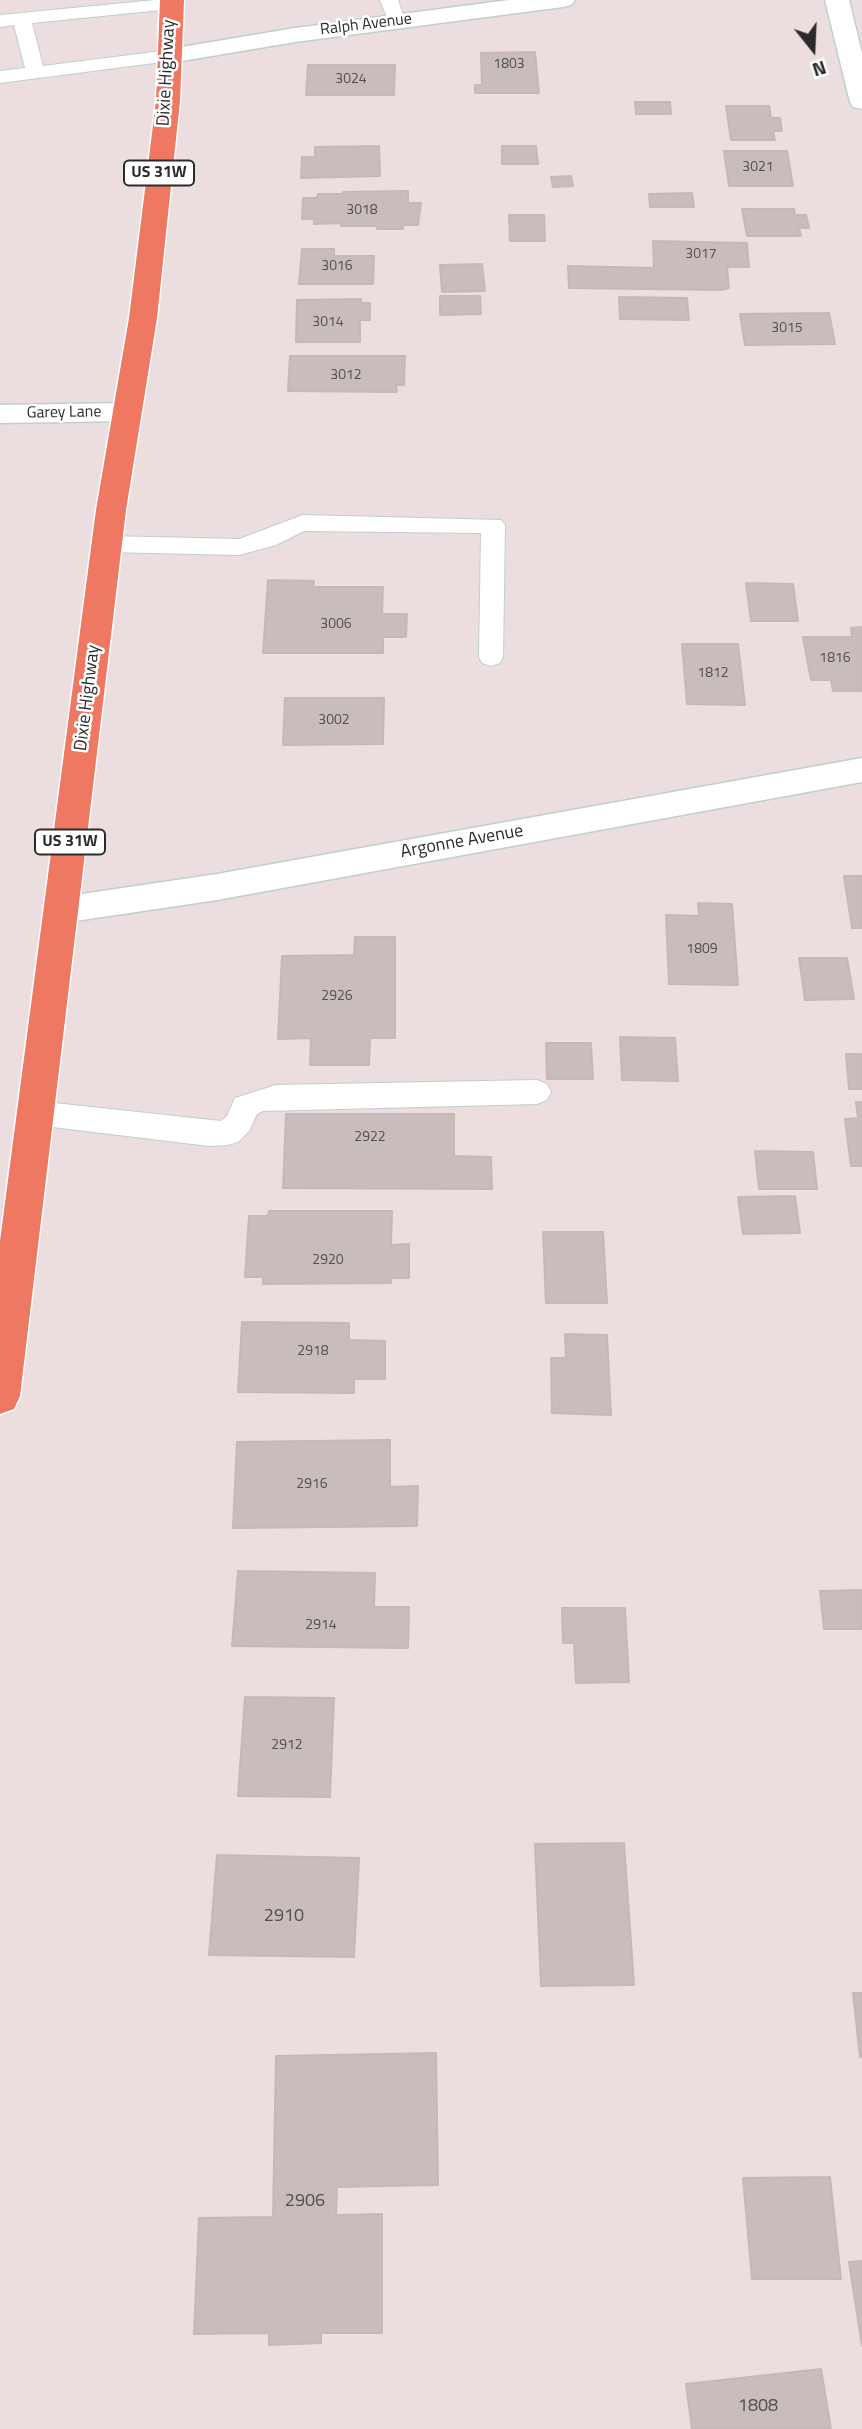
<!DOCTYPE html>
<style>
body{margin:0}
#map{position:relative;width:862px;height:2429px;overflow:hidden;background:#ecddde;font-family:"Titillium Web",sans-serif}
canvas{display:block}
.north{position:absolute;left:778px;top:14px;width:70px;height:70px;-webkit-text-stroke:5px #fff;paint-order:stroke;rotate:162deg;font-size:19px;font-weight:700;line-height:28px;text-align:center;color:#2b2b2b}
.north::after{content:'';display:block;margin:auto;width:24px;height:32px;background:#2b2b2b;clip-path:polygon(50% 0,100% 100%,50% 72%,0 100%)}
</style>
<div id="map">
<canvas width="862" height="2429"></canvas>
<div class="north">N</div>
</div>
<script>
const ctx = document.querySelector('canvas').getContext('2d');
ctx.lineJoin = 'round';
function paint(path, color) {
  ctx.fillStyle = color;
  ctx.fill(path, 'evenodd');
}
function shape(rows) {
  const path = new Path2D();
  for (const r of rows) {
    path.moveTo(r[0], r[1]);
    for (let i = 2; i < r.length; i += 2) path.lineTo(r[i], r[i + 1]);
  }
  return path;
}
function strokePath(path, color, width, dash) {
  ctx.strokeStyle = color;
  ctx.lineWidth = width;
  ctx.lineCap = dash ? 'butt' : 'round';
  ctx.setLineDash(dash || []);
  ctx.stroke(path);
}
function label(font, color, halo, rows, align = 'center') {
  ctx.font = font + ' "Titillium Web",sans-serif';
  ctx.lineWidth = 5;
  ctx.setLineDash([]);
  ctx.textBaseline = 'middle';
  ctx.strokeStyle = halo;
  ctx.fillStyle = color;
  for (const [text, x, y, turn = 0] of rows) {
    ctx.save();
    ctx.translate(x, y);
    ctx.rotate((+turn || 0) * Math.PI / 180);
    ctx.textAlign = isNaN(turn) ? turn : align;
    if (halo) ctx.strokeText(text, 0, 0);
    ctx.fillText(text, 0, 0);
    ctx.restore();
  }
}
const building = shape([
 [535,52,539,93,475,93,475,85,482,85,481,53,535,52],
 [308,65,395,65,394,95,306,95,308,65],
 [635,102,670,102,671,114,636,114,635,102],
 [726,106,769,106,771,118,780,118,782,131,773,131,775,140,731,140,726,106],
 [379,146,380,176,301,178,302,157,315,157,315,147,379,146],
 [502,146,536,146,538,164,502,164,502,146],
 [724,151,787,151,793,186,729,186,724,151],
 [571,176,573,186,553,187,551,177,571,176],
 [408,191,408,203,421,203,418,225,403,225,403,229,377,229,377,226,341,226,341,223,314,224,314,219,302,219,303,198,317,198,318,194,343,194,343,192,408,191],
 [692,193,694,207,650,207,649,194,692,193],
 [742,209,794,209,795,215,806,215,809,228,799,228,801,236,747,236,742,209],
 [509,215,544,215,545,241,510,241,509,215],
 [653,241,747,243,749,267,727,267,729,288,721,290,569,288,568,266,654,268,653,241],
 [302,249,334,249,334,256,374,256,373,284,299,284,302,249],
 [482,264,485,291,442,292,440,265,482,264],
 [440,296,480,296,481,314,440,315,440,296],
 [619,297,687,298,689,320,620,319,619,297],
 [361,299,361,303,370,303,370,320,360,320,360,342,296,342,297,300,361,299],
 [829,313,835,344,745,345,740,314,829,313],
 [290,356,405,356,404,385,396,385,397,392,288,391,290,356],
 [268,580,314,581,313,587,383,587,382,614,407,614,406,637,383,637,383,653,263,653,268,580],
 [746,583,793,584,798,621,751,621,746,583],
 [862,627,862,691,833,691,831,680,811,680,803,637,852,637,851,628,862,627],
 [682,644,738,644,745,705,687,704,682,644],
 [285,698,384,698,383,744,283,745,285,698],
 [844,876,862,876,862,928,852,928,844,876],
 [698,903,732,904,738,985,669,984,666,915,699,916,698,903],
 [355,937,395,937,395,1038,370,1038,369,1065,310,1065,311,1038,278,1039,282,956,354,955,355,937],
 [799,958,847,958,854,999,805,1000,799,958],
 [620,1037,675,1038,678,1081,622,1080,620,1037],
 [546,1043,591,1043,593,1079,547,1079,546,1043],
 [846,1054,862,1054,862,1089,849,1089,846,1054],
 [856,1102,862,1102,862,1166,851,1166,845,1119,858,1118,856,1102],
 [286,1114,454,1114,454,1156,491,1157,492,1189,283,1188,286,1114],
 [755,1151,813,1152,817,1189,759,1189,755,1151],
 [795,1196,800,1233,743,1234,738,1197,795,1196],
 [269,1211,392,1211,391,1245,409,1244,409,1278,391,1278,391,1283,263,1284,263,1277,245,1277,249,1216,268,1216,269,1211],
 [543,1232,603,1232,607,1303,546,1303,543,1232],
 [242,1322,349,1323,349,1340,385,1341,385,1379,354,1379,354,1393,238,1392,242,1322],
 [565,1334,607,1335,611,1415,552,1413,551,1358,566,1358,565,1334],
 [390,1440,390,1487,418,1486,417,1526,233,1528,237,1442,390,1440],
 [238,1571,375,1573,374,1607,409,1607,408,1648,232,1646,238,1571],
 [862,1590,862,1629,824,1629,820,1591,862,1590],
 [562,1608,625,1608,629,1682,576,1683,574,1643,563,1643,562,1608],
 [245,1697,334,1698,330,1797,238,1796,245,1697],
 [624,1843,634,1985,541,1986,535,1844,624,1843],
 [217,1855,359,1858,354,1957,209,1955,217,1855],
 [853,1993,862,1993,862,2057,860,2057,853,1993],
 [436,2053,438,2185,337,2187,336,2215,382,2214,382,2333,321,2333,321,2343,269,2345,269,2333,194,2334,199,2218,273,2217,276,2056,436,2053],
 [830,2177,841,2279,752,2279,743,2178,830,2177],
 [862,2261,862,2346,849,2262,862,2261],
 [821,2369,831,2429,692,2429,686,2384,821,2369]
]);
paint(building, '#c8bcbc');
strokePath(building, '#c8b7b7', 2);
const service = shape([
 [156,0,177,0,180,4,171,9,32,23,43,66,170,50,177,52,179,56,177,60,0,83,0,71,25,68,14,25,0,27,0,15,156,0],
 [380,0,398,0,405,21,402,25,390,25,380,0],
 [303,515,501,520,505,525,503,657,500,663,491,666,482,663,479,657,481,533,304,531,276,545,239,555,107,552,99,550,95,544,99,538,107,536,239,539,303,515],
 [537,1080,547,1084,551,1092,547,1100,537,1104,263,1111,257,1114,249,1131,238,1142,228,1145,209,1146,36,1125,26,1121,22,1113,26,1105,36,1101,221,1121,227,1116,235,1098,276,1085,537,1080]
]);
const minor = shape([
 [825,0,849,0,862,53,862,109,853,107,850,102,825,0],
 [128,403,138,406,142,412,138,418,128,421,0,423,0,405,128,403],
 [862,758,862,782,217,900,62,923,50,920,45,910,50,900,62,897,217,874,862,758]
]);
const tertiary = shape([
 [509,0,575,0,571,5,563,7,295,42,170,63,161,61,158,56,161,51,170,49,295,28,509,0]
]);
const primary = shape([
 [160,0,184,0,180,101,157,318,126,510,20,1396,14,1409,0,1414,0,1241,96,510,129,318,156,101,160,0]
]);
strokePath(service, '#c1ced1', 2);
strokePath(minor, '#c1ced1', 3);
strokePath(tertiary, '#c1ced1', 3);
strokePath(primary, '#fff', 3);
paint(service, '#fff');
paint(minor, '#fff');
paint(tertiary, '#fff');
paint(primary, '#ee7861');
label('14px', '#524f4f', null, [
 ["1803",509,65],
 ["3024",351,80],
 ["3021",758,168],
 ["3018",362,211],
 ["3017",701,255],
 ["3016",337,267],
 ["3014",328,323],
 ["3015",787,329],
 ["3012",346,376],
 ["3006",336,625],
 ["1816",835,659],
 ["1812",713,674],
 ["3002",334,721],
 ["1809",702,950],
 ["2926",337,997],
 ["2922",370,1138],
 ["2920",328,1261],
 ["2918",313,1352],
 ["2916",312,1485],
 ["2914",321,1626],
 ["2912",287,1746]
]);
label('16px', '#2b2b2b', '#fff', [
 ["Ralph Avenue",366,25,-7],
 ["Garey Lane",64,413,-1]
]);
for (const [x, y, w] of [
 [159,173,70],
 [70,842,70]
]) {
  const box = new Path2D();
  box.roundRect(x - w / 2, y - 12.5, w, 25, 5);
  ctx.fillStyle = '#fff';
  ctx.fill(box);
  strokePath(box, '#2b2b2b', 2);
}
label('bold 16px', '#2b2b2b', null, [
 ["US 31W",159,173],
 ["US 31W",70,842]
]);
label('18px', '#2b2b2b', '#fff', [
 ["Dixie Highway",167,73,-87],
 ["Dixie Highway",88,698,-83],
 ["Argonne Avenue",462,842,-10]
]);
label('18px', '#524f4f', null, [
 ["2910",284,1917],
 ["2906",305,2202],
 ["1808",758,2407]
]);
</script>
